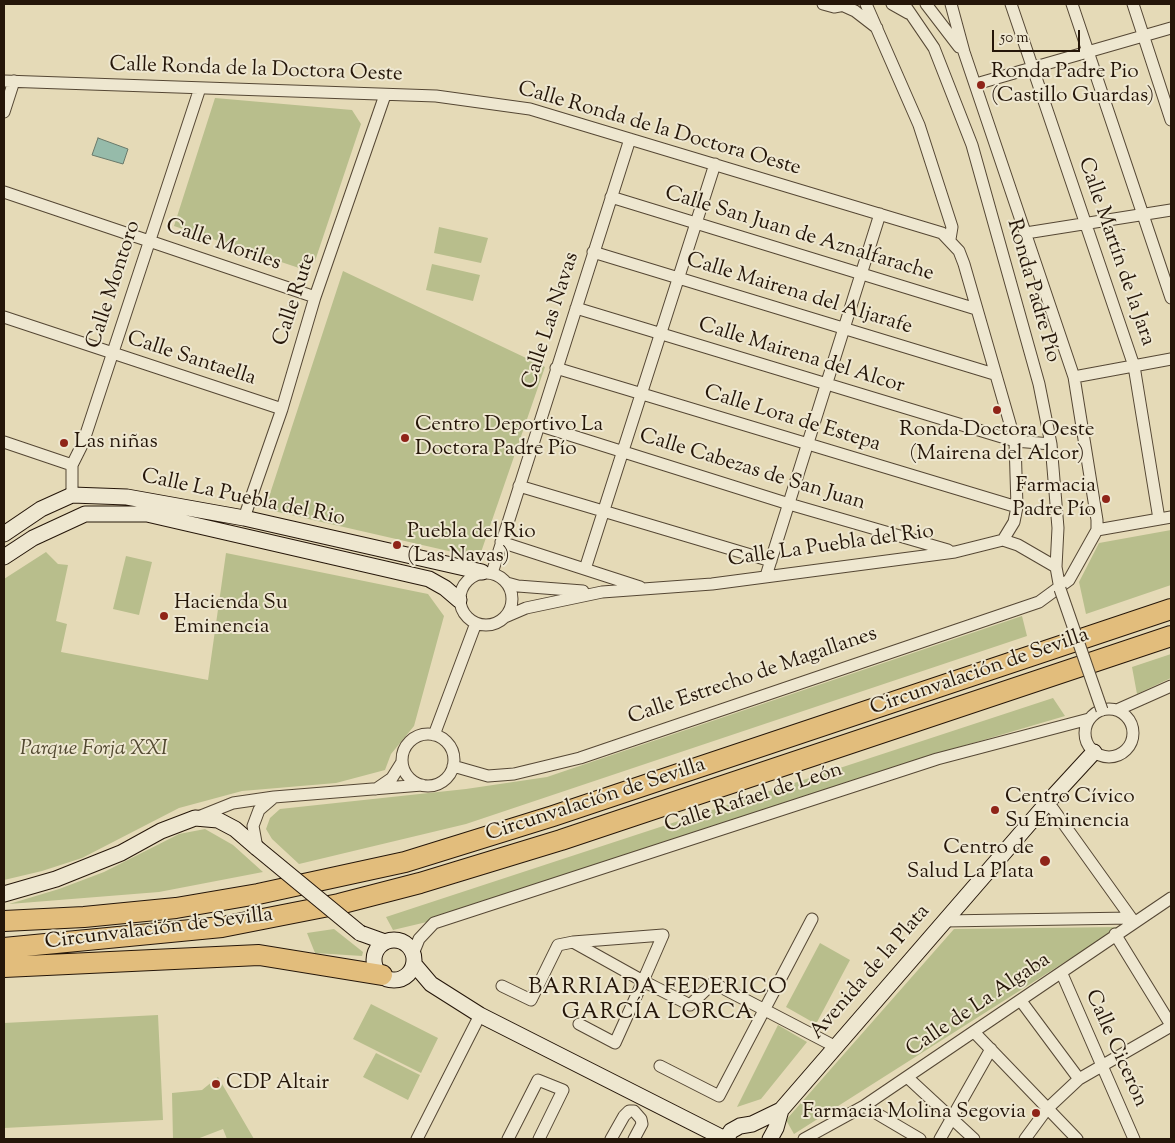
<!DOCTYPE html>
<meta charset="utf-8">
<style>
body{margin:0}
#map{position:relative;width:1175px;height:1143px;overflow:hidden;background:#e5dab7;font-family:"Sorts Mill Goudy",serif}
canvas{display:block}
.frame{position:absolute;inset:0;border:5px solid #251609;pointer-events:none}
.scale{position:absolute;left:992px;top:30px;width:88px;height:22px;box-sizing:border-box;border:2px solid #251609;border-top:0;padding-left:6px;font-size:15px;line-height:18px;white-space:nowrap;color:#251609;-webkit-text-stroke:4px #eee7d0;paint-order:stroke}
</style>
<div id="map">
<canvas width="1175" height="1143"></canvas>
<div class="frame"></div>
<div class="scale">50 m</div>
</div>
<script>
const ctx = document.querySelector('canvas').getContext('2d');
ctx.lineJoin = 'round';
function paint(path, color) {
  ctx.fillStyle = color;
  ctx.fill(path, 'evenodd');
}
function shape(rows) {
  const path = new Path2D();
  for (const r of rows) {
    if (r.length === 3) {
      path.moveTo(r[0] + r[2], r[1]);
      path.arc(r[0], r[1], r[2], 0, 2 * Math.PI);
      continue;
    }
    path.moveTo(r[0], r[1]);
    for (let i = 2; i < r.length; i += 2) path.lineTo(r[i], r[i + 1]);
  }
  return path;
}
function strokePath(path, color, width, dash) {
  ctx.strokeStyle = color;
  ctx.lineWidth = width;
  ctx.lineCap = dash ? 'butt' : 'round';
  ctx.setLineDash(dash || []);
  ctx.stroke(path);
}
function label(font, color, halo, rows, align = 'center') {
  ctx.font = font + ' "Sorts Mill Goudy",serif';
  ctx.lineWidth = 4;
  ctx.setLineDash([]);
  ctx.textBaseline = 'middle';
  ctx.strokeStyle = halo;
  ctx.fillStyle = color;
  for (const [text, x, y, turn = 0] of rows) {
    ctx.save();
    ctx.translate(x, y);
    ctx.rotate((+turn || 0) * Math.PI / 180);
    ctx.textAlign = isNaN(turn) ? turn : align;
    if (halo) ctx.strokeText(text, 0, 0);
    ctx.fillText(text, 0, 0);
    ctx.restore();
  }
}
paint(shape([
 [215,98,352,110,361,124,315,261,302,269,174,226],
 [439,227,488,238,481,263,434,253],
 [432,264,480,275,473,301,426,290],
 [343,271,545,367,479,558,265,509],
 [1171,530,1171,585,1086,614,1079,582,1099,543],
 [46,552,58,564,68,565,56,621,67,624,61,652,208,680,226,553,428,594,444,616,414,726,391,754,385,770,336,783,242,791,179,808,82,858,42,871,4,880,4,579],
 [126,556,152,562,139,615,113,609],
 [1022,616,1027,636,466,824,299,864,272,839,266,829,270,818,280,809,466,789,547,777],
 [1171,654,1171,678,1137,694,1132,667],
 [1053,698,1065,716,939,753,431,921,393,930,386,917],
 [205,829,233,845,263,872,159,892,9,904,59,889,104,872,179,834],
 [1120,927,794,1134,786,1120,954,929],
 [334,929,363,952,362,956,315,953,307,933],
 [820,943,850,960,816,1024,786,1007],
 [371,1004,438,1038,421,1073,353,1039],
 [158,1015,163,1120,4,1128,4,1023],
 [778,1025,807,1042,761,1099,737,1107],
 [376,1053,420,1075,408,1100,363,1077],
 [218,1077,254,1139,227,1139,223,1129,197,1139,173,1139,172,1093,202,1090]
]), '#b8be8c');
const water = shape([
 [98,138,128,149,123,164,92,155,98,138]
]);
paint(water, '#96bbaa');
strokePath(water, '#69796a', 1);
const street = shape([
 [823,4,834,7,850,4],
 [866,4,919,125,952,227,950,239],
 [892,4,908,13],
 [904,4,934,48,972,145,1039,384,1051,444,1058,528,1056,567,1060,589],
 [926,4,959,47],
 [1011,4,1134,366,1159,519],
 [1072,4,1171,298],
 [1133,4,1171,120],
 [844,6,855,11,877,28],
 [4,81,436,96,530,109,942,233,959,251,964,264,1015,441,1017,507,1014,522,1003,540],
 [976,84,1171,28],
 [4,112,14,81],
 [4,192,315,297],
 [611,197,976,309],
 [1026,233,1171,210],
 [593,252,994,374],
 [576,308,1015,441,1051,444],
 [4,317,282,409],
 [556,368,1017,507],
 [1074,377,1171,359],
 [538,425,789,504,948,550],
 [4,442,72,465],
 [519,486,771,561],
 [72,495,72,465,83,443,200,88],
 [244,518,282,409,315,297,385,95],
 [1097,530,1171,517],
 [501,542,640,587],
 [585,569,715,164],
 [486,599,26],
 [492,573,630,139],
 [766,576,880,214],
 [507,583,518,586,583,591],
 [505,617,526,608,602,592,712,584,955,552,1003,540,1018,545,1056,567],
 [1109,733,24],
 [1117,710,1171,686],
 [428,760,26],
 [434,735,476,623],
 [453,766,488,776,514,774,580,758,1039,602,1069,580,1097,530,1097,520,1074,377,964,52,951,4],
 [376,789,392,778,402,762],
 [1048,802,1134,922],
 [198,817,233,803,274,797,422,785],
 [257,848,253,826,259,810,273,798],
 [944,921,1131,918],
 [1115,934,1171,1025],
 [413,954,419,939,434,923,937,759,1089,719],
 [1062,974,1134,1139],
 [502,986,531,1000,558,945,573,942,663,935,643,981,573,942],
 [1021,1001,1079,1079],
 [579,1024,615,1043,643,981,690,1005,713,983,836,1047],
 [974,1032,1077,1139],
 [660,1066,719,1096,812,919],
 [907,1077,974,1139],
 [864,1106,920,1139],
 [417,1139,480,1015],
 [508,1139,538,1080,563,1090,539,1139],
 [611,1139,624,1116,629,1111,634,1111,641,1119,642,1124,634,1139],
 [804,1139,864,1106,1171,898],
 [940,1139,991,1049],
 [1025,1139,1047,1109,1079,1079,1171,1026]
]);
const secondary = shape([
 [4,534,41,509,72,495,127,497,244,518,482,572],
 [4,557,33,538,85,514,147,514,429,579,445,588,459,600],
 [4,894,56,879,121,853,161,831,195,818,218,820,235,829,257,848],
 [360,933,385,942],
 [394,960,20],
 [414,964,431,984,480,1015,725,1139],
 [726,1139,731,1131,740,1126,752,1124,781,1110,1048,802,1094,752],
 [770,1139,776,1128,781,1110]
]);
const highway = shape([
 [4,921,84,917,176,908,258,894,405,862,553,816,1171,609],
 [4,948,222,927,339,904,420,883,561,840,1171,636],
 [4,967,259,955,382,975]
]);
strokePath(street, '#554734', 13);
strokePath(secondary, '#251609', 17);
strokePath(highway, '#251609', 22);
strokePath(street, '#eee7d0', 11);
strokePath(secondary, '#eee7d0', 15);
strokePath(highway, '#e2bd7c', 20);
const streetBridge = shape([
 [1060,589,1102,710]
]);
const secondaryBridge = shape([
 [257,848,360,933]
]);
strokePath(streetBridge, '#554734', 13, []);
strokePath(secondaryBridge, '#251609', 17, []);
strokePath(streetBridge, '#eee7d0', 11);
strokePath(secondaryBridge, '#eee7d0', 15);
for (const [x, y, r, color] of [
 [981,85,5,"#8f2418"],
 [997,410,5,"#8f2418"],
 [405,438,5,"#8f2418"],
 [64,443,5,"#8f2418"],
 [1106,499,5,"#8f2418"],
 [397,545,5,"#8f2418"],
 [164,616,5,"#8f2418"],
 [995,810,5,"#8f2418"],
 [1045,861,6,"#8f2418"],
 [216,1084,5,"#8f2418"],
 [1036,1113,5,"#8f2418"]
]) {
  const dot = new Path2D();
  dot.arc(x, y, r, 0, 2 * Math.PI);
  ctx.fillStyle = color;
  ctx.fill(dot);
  strokePath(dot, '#eee7d0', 2);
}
label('21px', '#251609', '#eee7d0', [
 ["Calle Ronda de la Doctora Oeste",256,71,2],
 ["Calle Ronda de la Doctora Oeste",659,130,16],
 ["Calle San Juan de Aznalfarache",799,235,17],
 ["Calle Moriles",223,246,19],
 ["Calle Martín de la Jara",1115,252,71],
 ["Calle Montoro",115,285,-72],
 ["Ronda Padre Pío",1032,291,74],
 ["Calle Mairena del Aljarafe",799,295,17],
 ["Calle Rute",296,300,-72],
 ["Calle Las Navas",552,321,-72],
 ["Calle Mairena del Alcor",801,357,17],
 ["Calle Santaella",191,360,18],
 ["Calle Lora de Estepa",792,420,17],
 ["Calle Cabezas de San Juan",752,471,17],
 ["Calle La Puebla del Rio",243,499,12],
 ["Calle La Puebla del Rio",831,547,-8],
 ["Circunvalación de Sevilla",980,673,-19],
 ["Calle Estrecho de Magallanes",753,677,-19],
 ["Calle Rafael de León",754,799,-18],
 ["Circunvalación de Sevilla",596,801,-18],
 ["Circunvalación de Sevilla",159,930,-7],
 ["Avenida de la Plata",871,973,-49],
 ["Calle de La Algaba",979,1006,-34],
 ["Calle Cicerón",1115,1049,66]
]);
label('21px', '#251609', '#eee7d0', [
 ["Ronda Padre Pio",991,73],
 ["(Castillo Guardas)",991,97],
 ["Centro Deportivo La",415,426],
 ["Doctora Padre Pío",415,450],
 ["Ronda Doctora Oeste",997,431,"center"],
 ["(Mairena del Alcor)",997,455,"center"],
 ["Las niñas",74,443],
 ["Farmacia",1096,487,"right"],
 ["Padre Pío",1096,511,"right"],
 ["Puebla del Rio",407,533],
 ["(Las Navas)",407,557],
 ["Hacienda Su",174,604],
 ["Eminencia",174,628],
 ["Centro Cívico",1005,798],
 ["Su Eminencia",1005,822],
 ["Centro de",1034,849,"right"],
 ["Salud La Plata",1034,873,"right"],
 ["CDP Altair",226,1084],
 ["Farmacia Molina Segovia",1026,1113,"right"]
], 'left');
label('italic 21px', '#514830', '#eee7d0', [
 ["Parque Forja XXI",94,750]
]);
ctx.letterSpacing = '1px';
label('22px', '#251609', '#eee7d0', [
 ["BARRIADA FEDERICO",658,989],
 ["GARCÍA LORCA",658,1014]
]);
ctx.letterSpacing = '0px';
</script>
